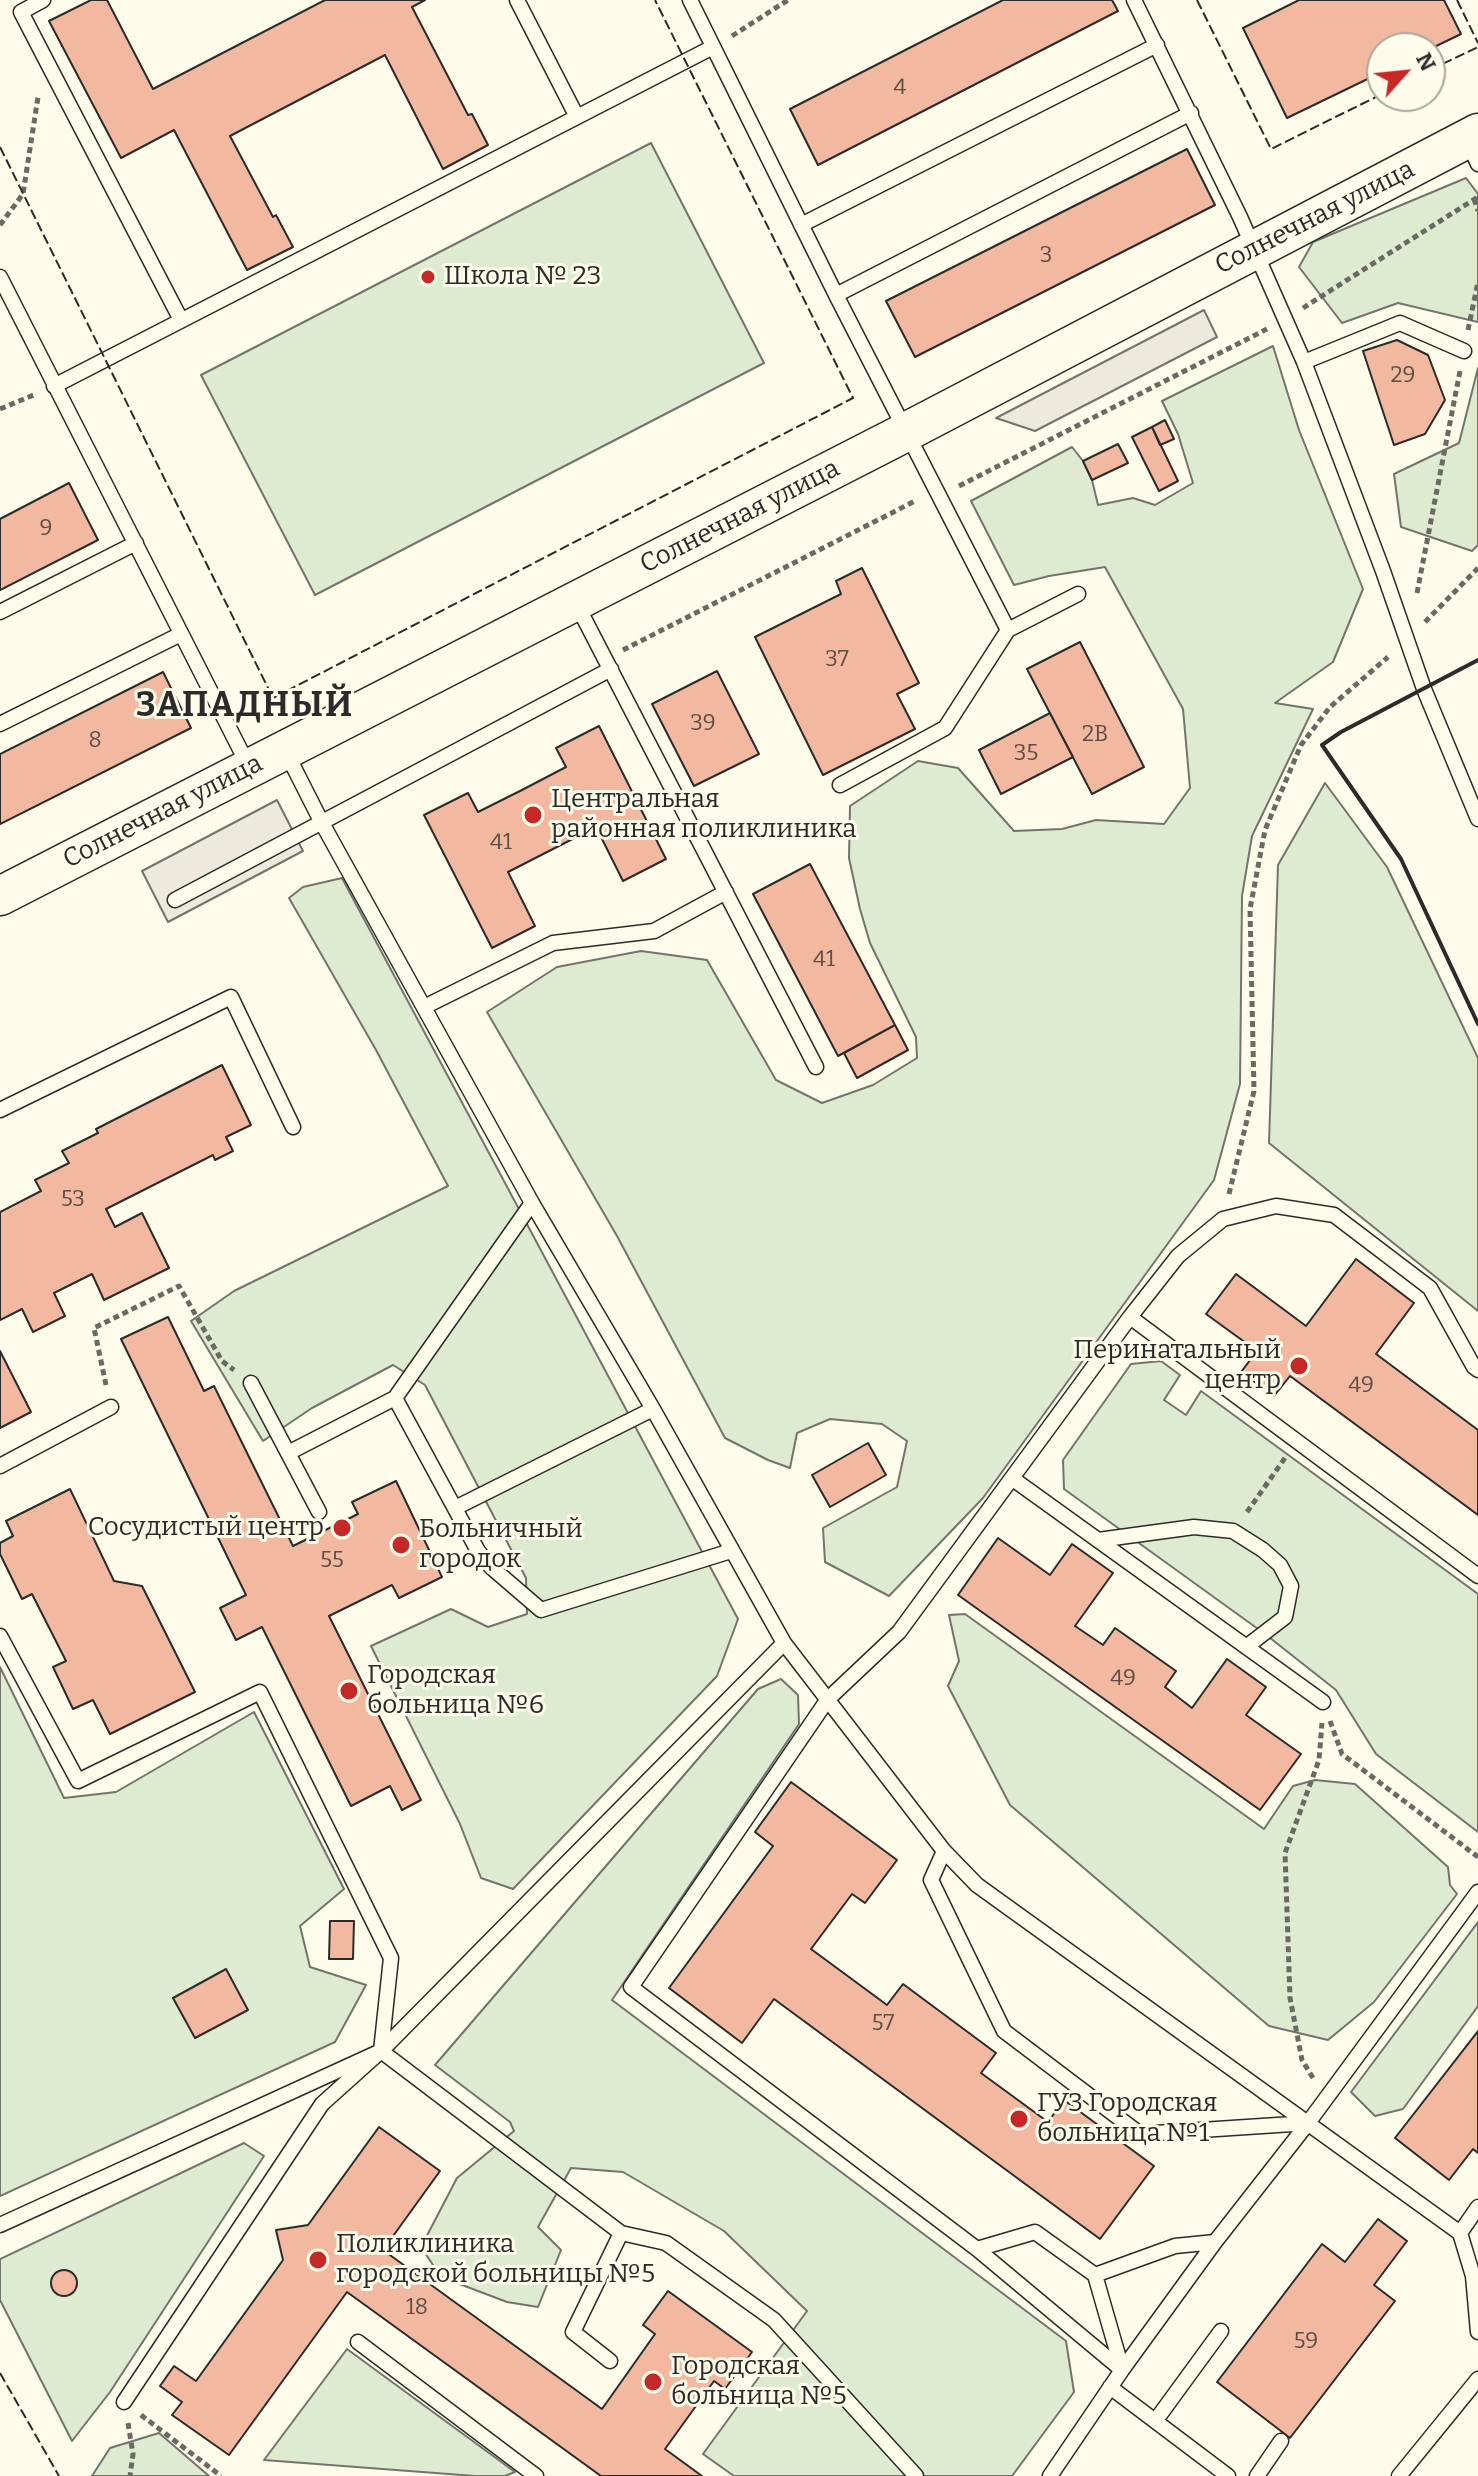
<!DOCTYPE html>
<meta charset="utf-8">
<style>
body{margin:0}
#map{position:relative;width:1478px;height:2476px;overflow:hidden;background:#fdfbea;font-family:Bitter,serif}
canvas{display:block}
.north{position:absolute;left:1366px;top:32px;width:80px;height:80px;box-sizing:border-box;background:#fdfbea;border:2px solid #a9a89e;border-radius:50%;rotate:63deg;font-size:22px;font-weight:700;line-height:32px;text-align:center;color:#2b2b2b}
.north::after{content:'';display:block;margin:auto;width:28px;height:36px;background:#c62828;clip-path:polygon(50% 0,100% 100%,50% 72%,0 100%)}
</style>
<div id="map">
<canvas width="1478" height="2476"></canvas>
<div class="north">N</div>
</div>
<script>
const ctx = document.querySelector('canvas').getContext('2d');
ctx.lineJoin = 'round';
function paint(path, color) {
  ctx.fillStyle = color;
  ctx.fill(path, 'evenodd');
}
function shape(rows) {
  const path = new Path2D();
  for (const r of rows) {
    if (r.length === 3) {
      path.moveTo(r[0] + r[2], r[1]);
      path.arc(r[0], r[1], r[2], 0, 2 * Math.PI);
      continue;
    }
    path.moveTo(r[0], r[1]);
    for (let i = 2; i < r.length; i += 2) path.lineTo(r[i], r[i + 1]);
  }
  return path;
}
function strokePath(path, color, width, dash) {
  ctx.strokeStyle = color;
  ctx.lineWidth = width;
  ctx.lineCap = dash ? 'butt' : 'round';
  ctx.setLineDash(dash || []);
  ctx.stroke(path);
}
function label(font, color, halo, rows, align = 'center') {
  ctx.font = font + ' Bitter,serif';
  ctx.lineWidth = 6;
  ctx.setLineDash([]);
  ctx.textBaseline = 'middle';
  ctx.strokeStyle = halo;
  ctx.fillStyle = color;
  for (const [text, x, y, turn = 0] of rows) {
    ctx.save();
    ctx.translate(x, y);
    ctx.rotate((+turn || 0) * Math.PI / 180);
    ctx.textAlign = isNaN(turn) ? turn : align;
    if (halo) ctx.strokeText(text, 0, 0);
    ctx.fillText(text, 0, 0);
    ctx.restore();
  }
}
const green = shape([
 [651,143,764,363,315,595,201,375,651,143],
 [1466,178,1478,194,1478,322,1398,303,1342,323,1299,267,1313,242,1466,178],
 [1273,346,1299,430,1363,589,1333,662,1275,703,1313,709,1252,836,1242,896,1240,1084,1214,1180,983,1498,889,1596,825,1562,823,1528,897,1487,907,1441,882,1424,830,1419,797,1433,790,1468,768,1460,725,1438,617,1236,487,1012,557,967,641,951,707,960,776,1080,822,1103,873,1085,917,1058,916,1037,870,943,860,909,849,858,850,806,918,761,958,768,1014,831,1062,829,1096,820,1164,824,1190,788,1183,709,1105,567,1049,576,1014,585,971,501,1072,447,1083,461,1092,480,1098,505,1133,498,1155,505,1193,483,1178,434,1162,401,1273,346],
 [1478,368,1478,545,1472,551,1401,527,1394,474,1459,443,1478,368],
 [1325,783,1387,867,1478,1058,1478,1311,1269,1143,1278,865,1325,783],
 [342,878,738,1619,717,1676,513,1889,481,1878,460,1824,371,1646,451,1609,488,1627,527,1614,526,1578,425,1385,393,1365,312,1408,263,1441,191,1321,234,1291,448,1186,376,1050,289,898,303,887,342,878],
 [1161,1361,1180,1375,1164,1400,1186,1415,1201,1391,1478,1594,1478,1832,1376,1754,1336,1690,1265,1634,1064,1489,1063,1460,1131,1364,1161,1361],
 [965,1614,1264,1829,1293,1786,1315,1780,1355,1784,1448,1867,1450,1885,1457,1894,1374,2002,1328,2040,1269,2026,1010,1805,948,1686,959,1661,949,1615,965,1614],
 [0,1667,64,1798,116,1792,254,1712,344,1889,300,1926,310,1967,366,1985,335,2042,0,2196,0,1667],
 [781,1679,798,1695,799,1724,612,2000,1066,2341,1074,2392,1012,2476,734,2476,703,2454,807,2311,724,2231,623,2172,571,2168,538,2227,561,2250,538,2307,507,2302,441,2277,421,2247,457,2178,514,2131,510,2122,435,2065,758,1689,781,1679],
 [1478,1922,1478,2006,1403,2109,1375,2116,1351,2092,1478,1922],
 [244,2143,264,2156,110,2392,72,2441,0,2300,0,2259,244,2143],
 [347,2349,515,2472,505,2476,475,2476,264,2460,347,2349],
 [159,2433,209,2476,92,2476,110,2448,159,2433]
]);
paint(green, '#deebd1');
strokePath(green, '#74746e', 2);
const parking = shape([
 [1204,310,1217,337,1035,431,996,418,1204,310],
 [277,800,303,851,168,922,142,871,277,800]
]);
paint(parking, '#eceadb');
strokePath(parking, '#74746e', 2);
const building = shape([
 [91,0,107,0,153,89,325,0,425,0,412,7,468,115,472,114,488,145,443,169,385,55,230,136,273,217,276,215,293,247,247,270,174,130,121,158,49,21,91,0],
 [1003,0,1112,0,1118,11,818,165,790,109,1003,0],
 [1299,0,1444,0,1461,34,1430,49,1382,48,1382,72,1287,118,1243,28,1299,0],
 [1187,149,1215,205,915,357,886,301,1187,149],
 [1397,340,1428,355,1445,400,1425,434,1394,445,1363,351,1397,340],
 [1165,420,1174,439,1160,445,1152,427,1165,420],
 [1152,427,1178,481,1159,491,1132,437,1152,427],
 [1118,444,1128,463,1092,480,1083,461,1118,444],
 [69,483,98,540,0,590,0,519,69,483],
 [862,568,919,683,897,694,915,729,823,775,755,637,841,594,836,581,862,568],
 [1080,642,1144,767,1092,794,1027,669,1080,642],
 [717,671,759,754,694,786,652,704,717,671],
 [163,672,191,728,0,824,0,754,163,672],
 [1050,713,1073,757,1001,794,979,750,1050,713],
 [599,726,666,859,623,881,596,827,508,872,535,926,492,948,424,815,468,793,478,812,522,790,566,767,556,748,599,726],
 [810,864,895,1025,838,1056,753,894,810,864],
 [895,1025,908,1050,857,1078,844,1053,895,1025],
 [222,1065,251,1125,226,1137,233,1151,215,1160,213,1155,106,1209,115,1227,142,1213,169,1268,104,1300,92,1274,54,1293,65,1316,33,1332,22,1309,0,1320,0,1212,41,1191,35,1180,69,1163,62,1151,98,1133,96,1129,222,1065],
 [1356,1259,1414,1303,1376,1354,1478,1430,1478,1515,1290,1376,1274,1396,1241,1372,1257,1351,1206,1314,1236,1274,1306,1326,1356,1259],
 [168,1317,204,1391,214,1386,293,1546,358,1514,352,1502,396,1481,442,1577,399,1598,392,1585,329,1616,421,1800,402,1810,390,1786,351,1806,262,1627,236,1640,220,1608,246,1595,121,1339,168,1317],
 [0,1351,31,1412,0,1428,0,1351],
 [868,1443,886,1475,830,1507,812,1475,868,1443],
 [70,1489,114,1581,142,1586,195,1692,110,1734,93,1700,73,1709,53,1667,66,1661,32,1594,22,1599,0,1554,0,1543,13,1536,6,1521,70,1489],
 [998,1538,1050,1575,1072,1544,1113,1573,1075,1626,1103,1645,1115,1628,1176,1671,1165,1687,1192,1708,1227,1659,1266,1687,1246,1715,1301,1754,1260,1810,958,1595,998,1538],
 [791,1782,897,1860,865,1903,852,1894,811,1949,887,2005,903,1984,996,2053,981,2073,1048,2122,1064,2100,1154,2166,1100,2239,774,1999,742,2043,669,1988,773,1846,755,1832,791,1782],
 [330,1921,354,1921,353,1959,329,1959,330,1921],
 [226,1969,248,2010,195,2038,173,1998,226,1969],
 [1478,2031,1478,2153,1473,2149,1449,2180,1395,2138,1478,2031],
 [379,2127,440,2171,383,2250,602,2409,655,2334,643,2325,668,2291,752,2352,725,2389,714,2381,665,2449,702,2476,601,2476,347,2292,229,2455,172,2415,182,2402,160,2386,174,2366,196,2381,283,2260,276,2230,308,2225,379,2127],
 [1378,2219,1407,2241,1374,2285,1395,2301,1290,2438,1217,2382,1322,2244,1345,2262,1378,2219],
 [64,2283,13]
]);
paint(building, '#f2b8a0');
strokePath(building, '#2b2b2b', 2);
const service = shape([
 [43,0,21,12,181,320],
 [517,0,577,117],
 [690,0,836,295,1008,630,1078,594],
 [1134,0,1240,217,1304,362,1383,571,1424,689,1478,819],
 [1467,139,1478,164],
 [801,225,1157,45],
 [0,277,248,765],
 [836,295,1191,113],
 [1304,362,1400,323,1464,351],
 [54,386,713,47],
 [575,601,816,1067],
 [0,612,136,543],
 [0,724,181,634],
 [286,752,322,823,532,1203,653,1409,784,1643,944,1851,977,1885,1460,2233,1473,2276,1478,2332],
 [840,785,945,728,1008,630],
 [175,900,611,669],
 [424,1007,553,943,654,931,726,892],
 [0,1110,231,997,293,1127],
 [532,1203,395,1398,478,1551,491,1567,541,1610,731,1551],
 [1130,1317,1478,1576],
 [251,1383,319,1512],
 [288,1453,395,1398],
 [0,1466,111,1407],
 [1013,1479,1323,1702],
 [455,1508,653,1409],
 [1098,1540,1194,1527,1233,1531,1263,1550,1280,1565,1291,1586,1285,1617,1246,1647],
 [0,1636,78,1781,260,1692,391,1958,381,2051,0,2225],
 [944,1851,931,1880,1004,2031,1140,2134,1308,2123],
 [381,2051,621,2233,666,2243,774,2320,916,2476],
 [1460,2233,1478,2207],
 [977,2249,1035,2232,1095,2275,1175,2246,1215,2242],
 [1095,2275,1122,2369],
 [358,2342,536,2476],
 [610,2361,573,2332,621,2233],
 [1122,2370,977,2249,631,1987,828,1699,899,1632,1130,1317,1178,1256,1223,1219,1276,1206,1334,1215,1430,1288,1474,1367,1478,1370],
 [1110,2387,1228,2476],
 [124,2402,322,2104,381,2051,784,1643],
 [1156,2420,1221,2331],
 [1050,2476,1122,2370,1215,2242,1308,2123,1478,1892],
 [1257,2476,1281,2441],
 [1399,2476,1478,2379]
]);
const tertiary = shape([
 [0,896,906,432,1478,133]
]);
strokePath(service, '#2b2b2b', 17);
strokePath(tertiary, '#2b2b2b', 41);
strokePath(shape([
 [732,36,788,0],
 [1474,199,1478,211],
 [0,225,23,194,38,97],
 [1303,308,1478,197],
 [1468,330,1478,282],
 [0,409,36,394],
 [959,486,1267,329],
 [1417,593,1460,371],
 [1425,622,1478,568],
 [623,650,917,500],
 [1229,1194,1254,1091,1250,909,1265,830,1301,745,1330,707,1388,657],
 [106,1385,94,1328,179,1286,222,1361,234,1370],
 [1247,1512,1285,1458],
 [1330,1721,1342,1754,1478,1857],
 [1313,2078,1302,2060,1290,1998,1285,1853,1319,1760,1322,1723],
 [141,2415,221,2476],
 [128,2423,133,2454,130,2476]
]), '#6a6964', 5, [6, 4]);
strokePath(service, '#fdfbea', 14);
strokePath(tertiary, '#fdfbea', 38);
strokePath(shape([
 [1197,0,1271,149,1382,94],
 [1457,0,1478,43],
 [1430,70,1478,47],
 [0,147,273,698,853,398,655,0],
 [0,2373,59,2476]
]), '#2b2b2b', 2, [10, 4]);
strokePath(shape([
 [1478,660,1341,732,1322,745,1401,859,1478,1024]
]), '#2b2b2b', 4);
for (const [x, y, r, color] of [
 [428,277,8,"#c62828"],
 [533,815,10,"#c62828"],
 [1299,1366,10,"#c62828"],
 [342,1528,10,"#c62828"],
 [401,1545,10,"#c62828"],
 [349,1691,10,"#c62828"],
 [1019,2119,10,"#c62828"],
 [318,2260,10,"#c62828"],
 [653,2382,10,"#c62828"]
]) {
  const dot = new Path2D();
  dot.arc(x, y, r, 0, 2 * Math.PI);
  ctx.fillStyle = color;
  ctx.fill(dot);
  strokePath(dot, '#fdfbea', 3);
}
label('22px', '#5d4e48', null, [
 ["4",900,88],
 ["3",1046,256],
 ["29",1403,376],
 ["9",46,529],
 ["37",837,660],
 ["39",703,724],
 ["2В",1095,735],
 ["8",95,741],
 ["35",1026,754],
 ["41",501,843],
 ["41",824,960],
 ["53",73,1200],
 ["49",1361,1386],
 ["55",332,1561],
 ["49",1123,1679],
 ["57",883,2024],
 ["18",417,2308],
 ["59",1306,2342]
]);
label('26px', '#2b2b2b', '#fdfbea', [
 ["Солнечная улица",1315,218,-27],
 ["Солнечная улица",740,517,-27],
 ["Солнечная улица",163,812,-27]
]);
label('26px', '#2b2b2b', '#fdfbea', [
 ["Школа № 23",444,277],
 ["Центральная",551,800],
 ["районная поликлиника",551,830],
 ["Перинатальный",1281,1351,"right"],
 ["центр",1281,1381,"right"],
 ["Сосудистый центр",324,1528,"right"],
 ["Больничный",419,1530],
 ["городок",419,1560],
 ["Городская",367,1676],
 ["больница №6",367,1706],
 ["ГУЗ Городская",1037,2104],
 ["больница №1",1037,2134],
 ["Поликлиника",336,2245],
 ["городской больницы №5",336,2275],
 ["Городская",671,2367],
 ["больница №5",671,2397]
], 'left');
ctx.letterSpacing = '2px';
label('bold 34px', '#2b2b2b', '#fdfbea', [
 ["ЗАПАДНЫЙ",245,707]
]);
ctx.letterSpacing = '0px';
</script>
